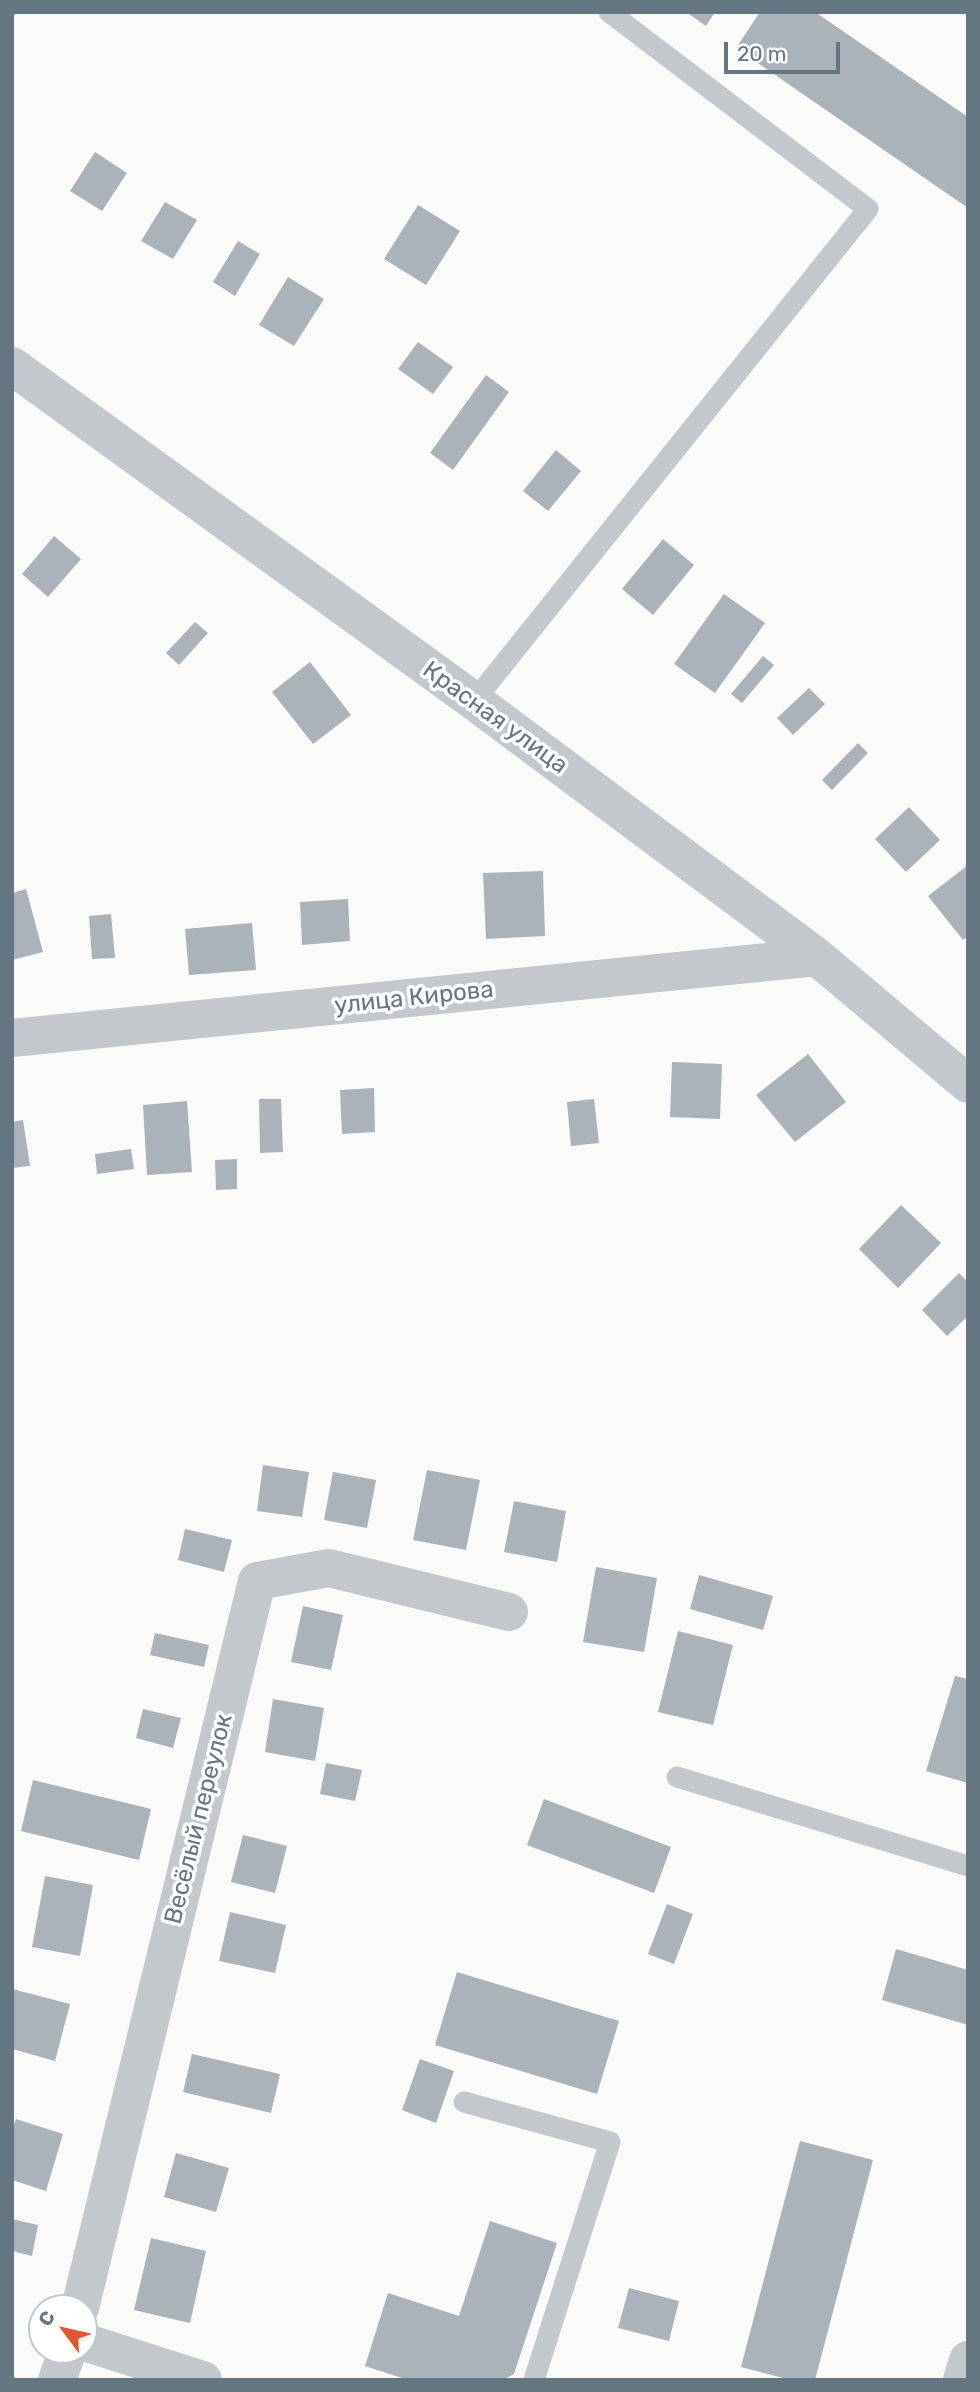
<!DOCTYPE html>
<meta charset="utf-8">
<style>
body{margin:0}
#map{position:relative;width:980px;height:2392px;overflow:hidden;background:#fafaf8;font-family:Rubik,sans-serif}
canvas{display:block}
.frame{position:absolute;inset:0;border:14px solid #657683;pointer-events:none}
.north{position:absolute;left:28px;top:2294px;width:70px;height:70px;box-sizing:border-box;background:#fff;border:2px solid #c1c8cd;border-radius:50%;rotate:303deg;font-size:19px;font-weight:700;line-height:28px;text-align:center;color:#657683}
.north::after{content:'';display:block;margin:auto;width:24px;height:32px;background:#e4572e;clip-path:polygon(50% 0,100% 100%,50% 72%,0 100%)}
.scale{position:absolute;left:724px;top:42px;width:116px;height:32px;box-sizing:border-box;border:4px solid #657683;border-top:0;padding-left:9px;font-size:21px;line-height:24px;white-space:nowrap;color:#657683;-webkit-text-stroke:5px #fff;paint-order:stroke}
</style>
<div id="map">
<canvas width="980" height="2392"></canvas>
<div class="frame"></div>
<div class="north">С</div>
<div class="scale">20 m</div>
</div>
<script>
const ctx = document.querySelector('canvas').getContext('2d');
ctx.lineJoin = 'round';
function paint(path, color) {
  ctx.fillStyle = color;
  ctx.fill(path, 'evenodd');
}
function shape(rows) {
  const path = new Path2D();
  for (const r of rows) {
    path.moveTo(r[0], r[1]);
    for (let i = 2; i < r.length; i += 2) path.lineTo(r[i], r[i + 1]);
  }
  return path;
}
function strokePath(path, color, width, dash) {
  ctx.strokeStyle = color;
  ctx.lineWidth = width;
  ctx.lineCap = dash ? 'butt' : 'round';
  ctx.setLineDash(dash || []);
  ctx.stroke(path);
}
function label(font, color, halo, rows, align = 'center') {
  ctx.font = font + ' Rubik,sans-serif';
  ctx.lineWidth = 7;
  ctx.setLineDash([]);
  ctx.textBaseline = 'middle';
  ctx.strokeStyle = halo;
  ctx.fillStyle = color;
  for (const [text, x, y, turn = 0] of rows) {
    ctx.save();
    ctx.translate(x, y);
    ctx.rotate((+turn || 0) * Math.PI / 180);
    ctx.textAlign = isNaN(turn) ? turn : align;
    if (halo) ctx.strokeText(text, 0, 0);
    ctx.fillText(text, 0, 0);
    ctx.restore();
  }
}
paint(shape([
 [686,12,715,12,706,26],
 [760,12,815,12,968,117,968,208,736,48],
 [95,152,127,173,102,211,70,191],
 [165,202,197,220,173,259,141,241],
 [418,205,460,231,426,285,384,259],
 [238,241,260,254,235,296,213,282],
 [288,277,324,299,294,346,259,325],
 [418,342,453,367,433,394,398,369],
 [486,375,509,392,453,470,430,453],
 [556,450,581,471,548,511,523,491],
 [54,536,81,559,48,597,22,574],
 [663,539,694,565,653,615,622,589],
 [724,594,765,623,715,693,674,664],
 [195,622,208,633,179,665,166,653],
 [763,656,774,665,742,703,731,694],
 [310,662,351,715,313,744,272,692],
 [809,688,825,704,793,735,777,718],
 [858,743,868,753,832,790,822,780],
 [909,807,940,840,906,872,875,839],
 [968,865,968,936,963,940,928,896],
 [543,871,545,936,486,939,483,873],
 [26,889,43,952,12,960,12,893],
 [348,899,350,941,302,945,300,902],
 [111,914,115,958,92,959,89,916],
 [252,923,256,970,189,975,185,929],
 [808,1054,846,1102,795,1142,756,1095],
 [672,1062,722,1064,720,1119,670,1117],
 [374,1088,375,1132,342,1134,340,1090],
 [259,1099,281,1099,283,1152,260,1153],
 [594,1099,599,1143,571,1146,567,1102],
 [187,1101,192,1172,147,1175,143,1105],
 [23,1120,30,1166,12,1168,12,1122],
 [131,1149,134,1169,97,1174,95,1154],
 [237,1159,237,1189,216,1190,215,1160],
 [901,1205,941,1243,898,1288,859,1249],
 [959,1273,968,1282,968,1316,947,1336,922,1310],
 [263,1465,309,1472,302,1517,257,1511],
 [427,1470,480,1480,466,1550,413,1540],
 [333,1472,376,1480,367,1528,324,1520],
 [514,1501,566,1511,557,1562,504,1552],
 [185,1529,232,1540,224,1572,178,1560],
 [596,1567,657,1578,644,1652,583,1642],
 [699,1575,773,1596,763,1630,690,1609],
 [303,1606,343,1615,331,1670,291,1662],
 [678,1631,733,1645,713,1725,658,1712],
 [155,1633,209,1645,204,1667,150,1655],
 [955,1676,968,1679,968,1783,926,1771],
 [273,1699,324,1708,315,1761,265,1752],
 [143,1709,181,1718,173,1748,136,1738],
 [326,1763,362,1770,355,1801,320,1794],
 [33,1780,151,1809,139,1860,21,1831],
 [544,1799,671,1847,654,1893,527,1845],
 [243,1835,287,1846,275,1893,231,1882],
 [45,1876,93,1885,80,1956,32,1947],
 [667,1904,693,1914,674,1964,648,1954],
 [230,1912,286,1925,275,1973,219,1961],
 [896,1949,968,1970,968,2025,882,2000],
 [457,1972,619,2021,597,2094,435,2045],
 [12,1989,70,2004,55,2061,12,2049],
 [192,2054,280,2074,271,2113,183,2092],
 [420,2059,454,2071,436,2123,402,2110],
 [16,2119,63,2134,46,2191,12,2180,12,2130],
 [800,2141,873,2160,815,2380,791,2380,741,2367],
 [176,2153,229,2168,216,2212,164,2197],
 [12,2219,38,2225,32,2256,12,2251],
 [490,2221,557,2243,514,2374,502,2380,408,2380,365,2366,388,2293,459,2316],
 [151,2238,206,2251,190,2323,134,2310],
 [629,2288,679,2301,669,2341,618,2328]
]), '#aab3b9');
strokePath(shape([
 [474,701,868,209,609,12],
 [677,1777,968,1866],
 [464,2102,610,2142,534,2380]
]), '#c3c8cc', 21);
strokePath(shape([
 [12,366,474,701,817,957,968,1084],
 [12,1038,817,957],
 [80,2308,257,1581,329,1568,509,1612],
 [84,2342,203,2380],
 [57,2380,68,2350],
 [962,2380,968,2360]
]), '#c3c8cc', 38);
label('24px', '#657683', '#fff', [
 ["Красная улица",495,718,36],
 ["улица Кирова",414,998,-6],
 ["Весёлый переулок",199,1819,-76]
]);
</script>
